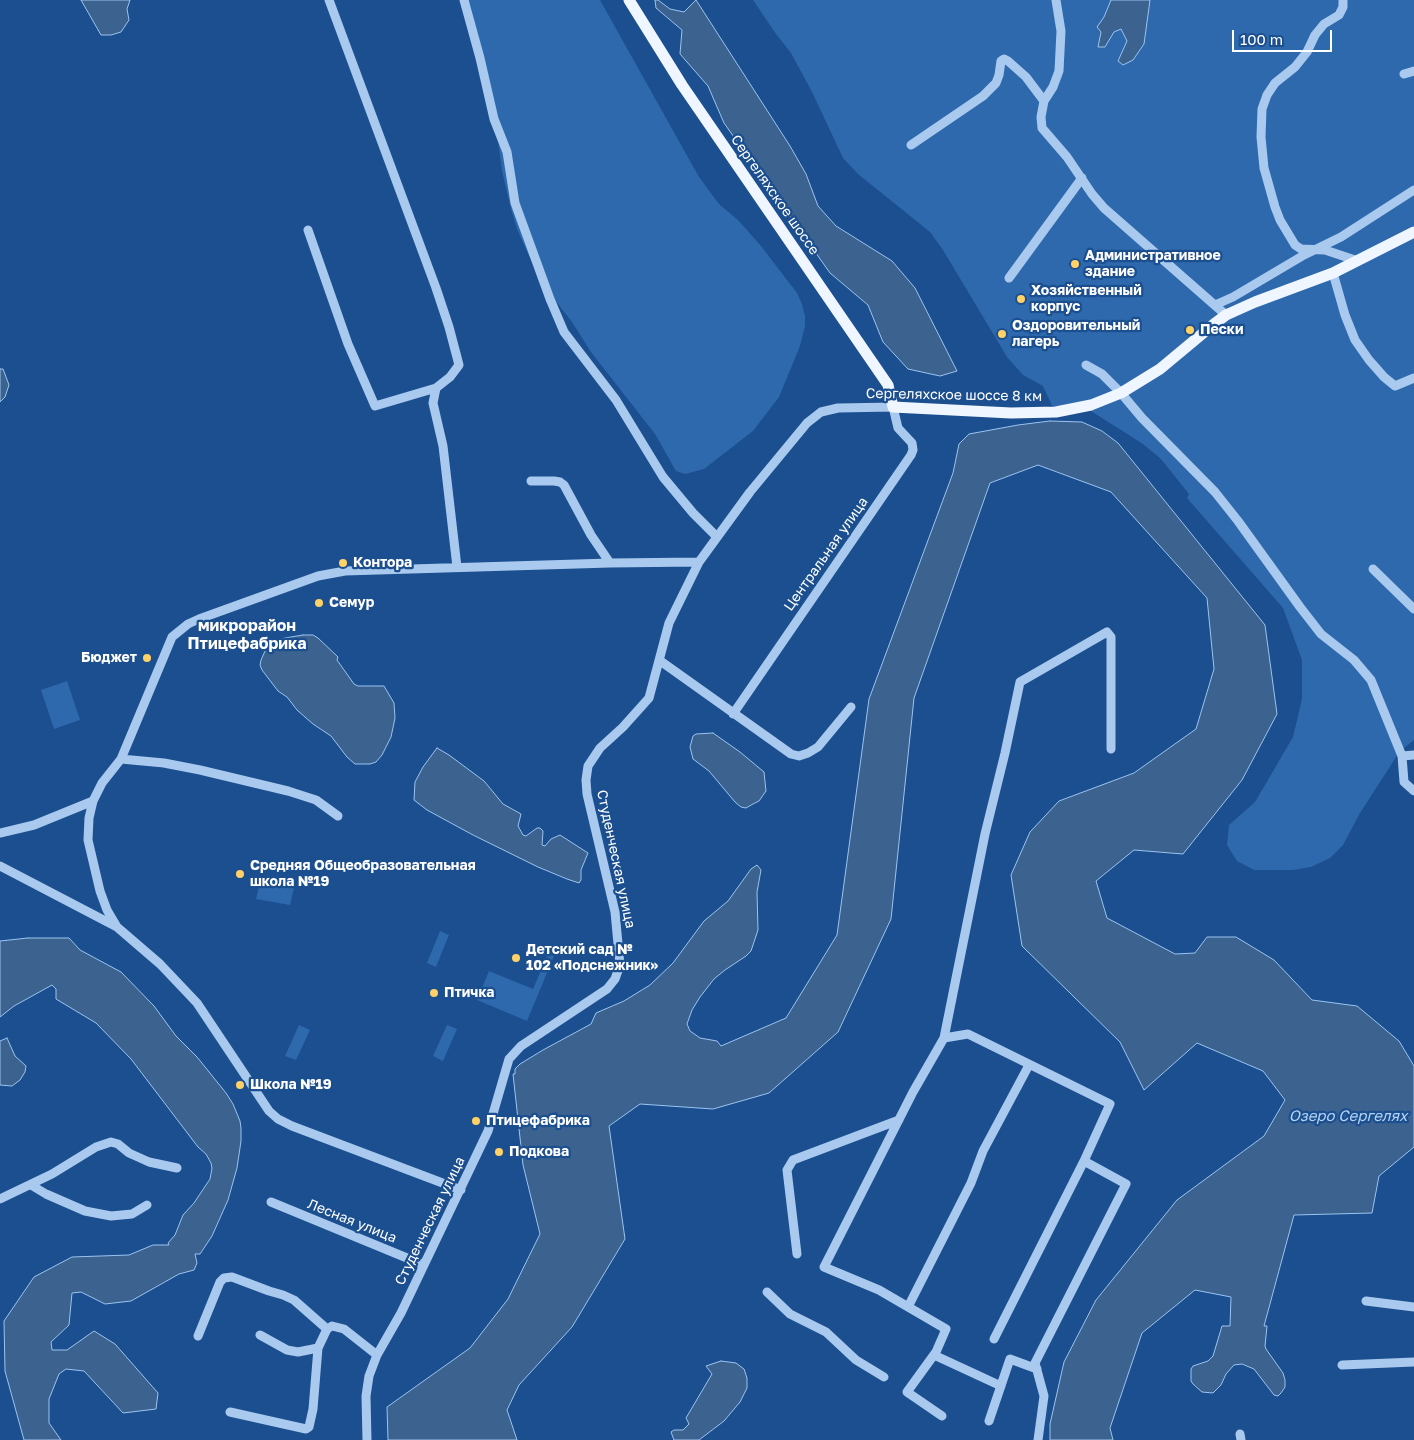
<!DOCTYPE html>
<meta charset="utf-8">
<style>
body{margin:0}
#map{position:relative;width:1414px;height:1440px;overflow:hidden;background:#1b4f8f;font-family:"Golos Text",sans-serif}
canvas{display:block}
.scale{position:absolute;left:1232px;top:30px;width:100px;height:22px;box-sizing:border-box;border:2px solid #fff;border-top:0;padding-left:6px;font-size:15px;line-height:18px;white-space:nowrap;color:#fff;-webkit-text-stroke:4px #1b4f8f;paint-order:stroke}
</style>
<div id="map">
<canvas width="1414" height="1440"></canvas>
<div class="scale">100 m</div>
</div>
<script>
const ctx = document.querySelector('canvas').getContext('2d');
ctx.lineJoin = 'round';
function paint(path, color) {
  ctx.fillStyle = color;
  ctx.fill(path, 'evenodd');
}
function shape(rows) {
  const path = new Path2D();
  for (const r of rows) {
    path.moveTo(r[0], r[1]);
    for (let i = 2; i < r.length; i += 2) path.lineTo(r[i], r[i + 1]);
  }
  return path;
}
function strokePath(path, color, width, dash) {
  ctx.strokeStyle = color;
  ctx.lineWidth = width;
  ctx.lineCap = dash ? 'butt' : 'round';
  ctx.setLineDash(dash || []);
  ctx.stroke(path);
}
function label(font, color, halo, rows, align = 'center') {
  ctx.font = font + ' "Golos Text",sans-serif';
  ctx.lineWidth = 4.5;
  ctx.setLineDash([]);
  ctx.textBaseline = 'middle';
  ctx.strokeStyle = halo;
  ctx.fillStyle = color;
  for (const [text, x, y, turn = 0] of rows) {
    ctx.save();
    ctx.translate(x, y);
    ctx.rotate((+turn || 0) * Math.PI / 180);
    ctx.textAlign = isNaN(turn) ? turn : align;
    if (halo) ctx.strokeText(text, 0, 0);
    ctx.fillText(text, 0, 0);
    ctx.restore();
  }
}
paint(shape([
 [464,0,600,0,699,177,719,204,738,220,761,246,797,293,802,304,805,316,805,326,800,346,779,397,753,431,704,469,685,474,676,471,655,434,591,352,572,322,551,295,529,256,517,229,511,209,502,171,497,133],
 [753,0,1414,0,1414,740,1400,751,1360,813,1343,845,1330,858,1311,867,1293,870,1254,870,1237,861,1227,845,1229,825,1255,802,1293,737,1302,699,1302,660,1283,608,1187,498,1189,494,1161,459,1143,444,1083,406,1054,410,1043,386,1023,375,1007,357,943,250,930,232,858,174,843,158,812,92,791,53,776,34],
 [67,681,80,720,54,729,41,690],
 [260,882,294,888,290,905,256,899],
 [440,931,449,935,436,967,427,963],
 [548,954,554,956,527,1021,477,1000,489,971,533,989],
 [299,1025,310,1030,296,1060,285,1056],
 [447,1025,457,1029,443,1061,433,1056]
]), '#2e69ad');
const water = shape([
 [81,0,130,0,127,9,129,20,121,32,111,35,101,35,81,0],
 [655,0,658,0,670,9,684,12,696,0,790,146,806,174,818,206,836,226,892,261,915,288,957,371,940,376,908,369,883,342,868,305,830,273,724,123,708,86,680,54,682,30,656,8,655,0],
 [1111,0,1150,0,1144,44,1133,60,1123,65,1118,61,1127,41,1121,29,1114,32,1105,47,1098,47,1101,32,1097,27,1104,17,1111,0],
 [0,369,3,369,9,385,5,397,0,402,0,369],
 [1050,421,1082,422,1102,431,1118,443,1265,625,1277,714,1242,780,1183,854,1134,850,1096,881,1107,918,1175,954,1195,953,1207,937,1236,937,1274,960,1312,1000,1357,1006,1399,1041,1414,1066,1414,1147,1379,1176,1372,1213,1294,1215,1264,1326,1267,1326,1265,1346,1266,1349,1283,1373,1285,1380,1285,1387,1281,1393,1278,1396,1274,1395,1254,1369,1242,1364,1234,1365,1226,1374,1221,1385,1213,1393,1202,1392,1193,1384,1191,1381,1191,1369,1193,1366,1208,1361,1213,1356,1222,1326,1230,1326,1231,1297,1195,1290,1142,1333,1110,1428,1113,1440,1050,1440,1050,1424,1064,1362,1096,1300,1177,1200,1264,1136,1285,1100,1263,1071,1197,1043,1144,1090,1120,1042,1022,946,1011,875,1030,832,1059,801,1134,773,1196,729,1214,669,1207,598,1111,492,1038,465,990,483,914,698,891,919,838,1032,769,1093,713,1109,640,1104,609,1126,625,1239,572,1327,519,1385,507,1410,517,1440,388,1440,387,1407,470,1348,508,1299,540,1234,523,1165,513,1074,515,1074,515,1069,520,1064,543,1050,591,1024,596,1013,624,1001,650,985,673,963,704,921,728,901,751,869,757,865,761,870,757,892,758,930,751,951,746,956,725,970,714,979,700,997,692,1010,687,1024,690,1031,700,1038,717,1041,721,1046,786,1018,837,935,869,699,953,473,959,444,969,434,1018,425,1050,421],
 [303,635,313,635,318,638,338,657,337,660,354,684,358,686,384,686,394,703,395,718,391,737,382,755,376,762,370,764,355,764,347,757,331,736,313,724,297,710,287,697,278,691,262,670,260,665,261,660,265,651,271,643,285,638,303,635],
 [713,733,740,752,764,772,766,791,759,801,753,804,746,808,741,807,735,802,709,771,693,759,690,747,693,736,696,734,713,733],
 [437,748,449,755,484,781,503,804,521,814,518,826,523,835,526,836,537,828,540,828,543,831,542,845,545,846,551,839,560,835,588,853,581,870,581,880,579,883,567,879,538,867,473,835,427,810,414,800,415,782,423,767,437,748],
 [28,938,69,938,80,950,121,972,154,1006,176,1036,197,1057,226,1093,233,1104,240,1121,241,1128,241,1141,237,1168,228,1200,212,1236,200,1254,195,1254,197,1263,194,1270,179,1274,131,1301,105,1304,81,1292,72,1293,69,1325,51,1342,52,1350,67,1350,94,1331,115,1344,158,1393,156,1409,123,1413,84,1371,66,1369,59,1374,49,1399,49,1423,61,1440,24,1440,5,1371,4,1321,34,1277,72,1257,129,1255,153,1245,169,1245,168,1243,175,1235,183,1215,194,1203,210,1179,212,1168,211,1163,206,1154,198,1147,131,1059,96,1023,56,999,56,989,52,985,14,1006,0,1017,0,941,28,938],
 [7,1038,15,1056,26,1066,25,1072,20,1080,12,1086,0,1085,0,1041,7,1038],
 [721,1361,736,1363,744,1369,747,1378,747,1388,740,1402,724,1421,699,1440,674,1440,671,1432,674,1430,683,1430,689,1424,686,1418,712,1374,706,1366,721,1361]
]);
paint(water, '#3c6290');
strokePath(water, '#9cc4f0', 1);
strokePath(shape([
 [329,0,436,288,449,327,459,365,450,377,436,388,433,403,443,446,457,567],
 [464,0,480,58,494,119,507,152,515,203,550,299,564,332,616,400,663,477,693,513,717,537],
 [1056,0,1061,31,1059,71,1053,87,1044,101,1041,117,1042,128,1067,157,1092,194,1104,208,1226,315],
 [1343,0,1343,7,1339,15,1324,24,1315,35,1307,52,1295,67,1275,83,1267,95,1262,109,1261,137,1264,168,1275,207,1280,220,1295,245,1301,249,1325,250,1358,261],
 [1404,74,1414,71],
 [911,145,983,96,996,83,999,75,1001,61,1004,59,1008,61,1026,77,1044,101],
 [308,230,348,344,375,406,436,388],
 [1333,273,1345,315,1355,340,1369,360,1384,377,1395,386,1414,378],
 [1009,278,1082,178],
 [1215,305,1233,297,1304,255,1341,237,1414,190],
 [1086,365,1102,374,1121,393,1142,418,1215,492,1238,521,1300,607,1321,634,1354,660,1371,680,1402,756,1404,782,1414,791],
 [531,481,554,481,560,482,564,485,591,535,610,563],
 [1373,569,1414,609],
 [659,660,791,754,799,756,808,753,818,747,851,707],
 [1402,756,1414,755],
 [121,759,164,763,200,770,288,791,316,800,338,816],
 [0,833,34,825,93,801],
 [0,866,117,927],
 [944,1038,968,1034,1110,1104,1084,1161,994,1339],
 [31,1185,46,1194,85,1211,111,1216,132,1214,147,1205],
 [461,1190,292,1126,278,1119,269,1111,197,1003,160,964,117,927,107,910,100,891,88,840,89,818,93,801,102,783,121,759,172,637,188,624,199,619,318,576,345,571,610,563,699,562],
 [0,1199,52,1174,96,1147,111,1142,118,1144,129,1153,149,1162,177,1168],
 [271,1202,424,1265],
 [797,1254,787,1170,793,1160,899,1120],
 [767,1292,790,1314,826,1332,856,1360,884,1377],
 [1366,1301,1414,1307],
 [908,1307,971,1183,983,1151,1029,1065],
 [260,1335,287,1350,298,1352,318,1348],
 [198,1336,220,1282,224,1278,232,1277,269,1291,283,1295,294,1300,327,1329],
 [934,1355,1001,1386],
 [1342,1365,1414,1362],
 [230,1412,306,1429,309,1427,313,1409,318,1348,327,1329,332,1326,344,1329,377,1355],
 [942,1416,907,1392,936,1352,946,1329,879,1290,824,1267,913,1092,944,1038,985,834,1005,753,1020,682,1107,632,1111,637,1111,749],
 [989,1421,1010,1359,1037,1369],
 [1240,1434,1241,1440],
 [367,1440,366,1396,369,1376,377,1355,401,1313,488,1131,509,1059,521,1046,607,989,615,979,620,965,615,912,587,794,586,780,588,766,600,748,623,727,649,698,669,623,699,562,750,492,807,423,821,412,838,408,893,407,898,428,912,443,913,450,911,455,733,714],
 [1038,1440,1044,1396,1035,1363,1126,1184,1084,1161]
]), '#a9c9ee', 9);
strokePath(shape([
 [629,0,682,85,888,385,893,407,1011,413,1056,412,1091,405,1121,393,1160,369,1214,324,1226,315,1255,302,1333,273,1414,232]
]), '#f0f6ff', 11);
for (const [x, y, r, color] of [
 [1075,264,5,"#ffd166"],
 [1021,299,5,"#ffd166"],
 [1190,330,5,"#ffd166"],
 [1002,334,5,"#ffd166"],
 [343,563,5,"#ffd166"],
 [319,603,5,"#ffd166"],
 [147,658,5,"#ffd166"],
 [240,874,5,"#ffd166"],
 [516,958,5,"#ffd166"],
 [434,993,5,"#ffd166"],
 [240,1085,5,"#ffd166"],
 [476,1121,5,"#ffd166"],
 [499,1152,5,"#ffd166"]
]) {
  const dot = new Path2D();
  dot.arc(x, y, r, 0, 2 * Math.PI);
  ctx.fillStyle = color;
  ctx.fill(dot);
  strokePath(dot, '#1b4f8f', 2);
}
label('14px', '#fff', '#1b4f8f', [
 ["Сергеляхское шоссе",775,195,55],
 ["Сергеляхское шоссе 8 км",954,395,1],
 ["Центральная улица",826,554,-55],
 ["Студенческая улица",616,859,78],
 ["Лесная улица",352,1221,22],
 ["Студенческая улица",430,1221,-64]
]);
label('bold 14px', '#fff', '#1b4f8f', [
 ["Административное",1085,256],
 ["здание",1085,272],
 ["Хозяйственный",1031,291],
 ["корпус",1031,307],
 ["Оздоровительный",1012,326],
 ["лагерь",1012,342],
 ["Пески",1200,330],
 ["Контора",353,563],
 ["Семур",329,603],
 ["Бюджет",137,658,"right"],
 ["Средняя Общеобразовательная",250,866],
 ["школа №19",250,882],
 ["Детский сад №",526,950],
 ["102 «Подснежник»",526,966],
 ["Птичка",444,993],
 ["Школа №19",250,1085],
 ["Птицефабрика",486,1121],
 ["Подкова",509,1152]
], 'left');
label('italic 15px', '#b5d3f5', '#1b4f8f', [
 ["Озеро Сергелях",1348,1116]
]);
label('bold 16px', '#fff', '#1b4f8f', [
 ["микрорайон",247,626],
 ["Птицефабрика",247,644]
]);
</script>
